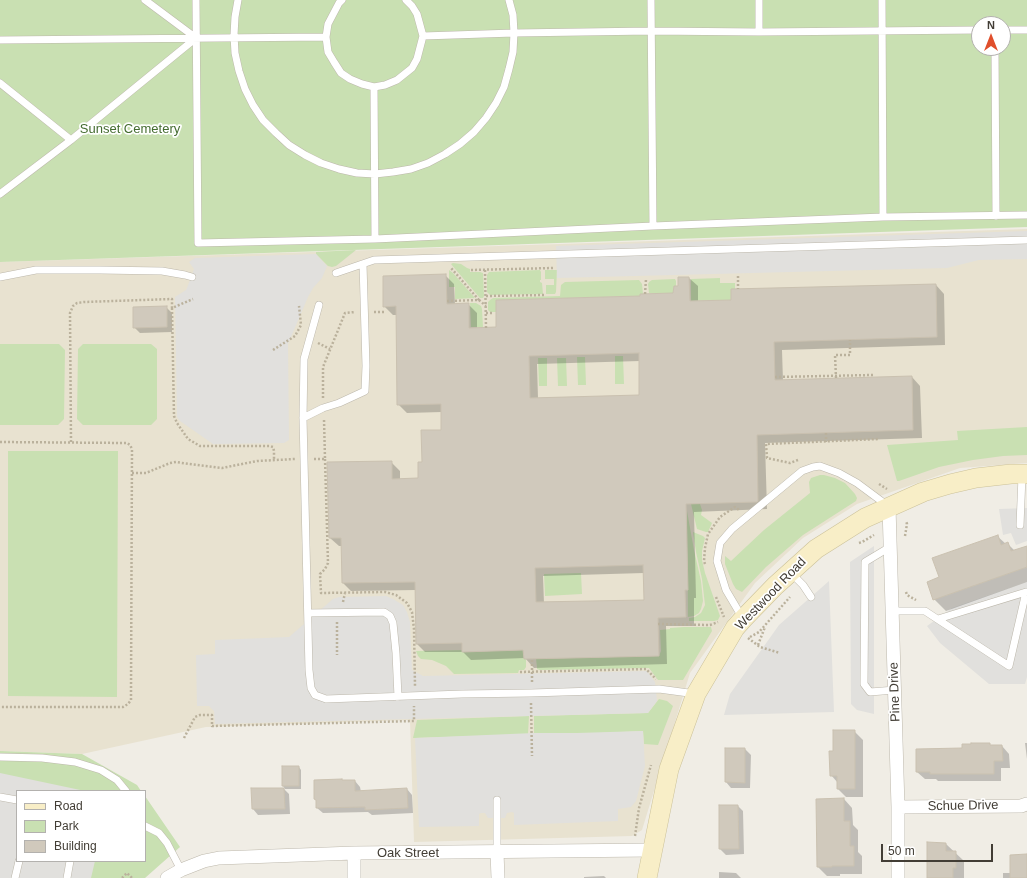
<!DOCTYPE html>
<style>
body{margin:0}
#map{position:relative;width:1027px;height:878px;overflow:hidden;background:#f0ede5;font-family:Arial,sans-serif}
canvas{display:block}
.legend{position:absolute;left:16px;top:790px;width:130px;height:72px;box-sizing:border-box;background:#fff;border:1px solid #b3b1ae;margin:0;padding:5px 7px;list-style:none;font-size:12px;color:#423d35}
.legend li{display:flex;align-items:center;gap:8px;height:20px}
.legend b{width:20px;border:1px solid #b3b1ae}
.north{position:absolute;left:971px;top:16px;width:40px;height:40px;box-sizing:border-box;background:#fff;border:1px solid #b3b1ae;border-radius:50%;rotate:0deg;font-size:11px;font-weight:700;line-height:16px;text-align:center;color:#423d35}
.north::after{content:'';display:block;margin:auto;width:14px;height:18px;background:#e04f2c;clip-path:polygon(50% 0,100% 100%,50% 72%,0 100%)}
.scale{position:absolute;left:881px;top:844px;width:112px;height:18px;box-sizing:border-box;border:2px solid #423d35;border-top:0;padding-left:5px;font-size:12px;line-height:14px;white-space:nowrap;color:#423d35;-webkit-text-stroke:3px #fff;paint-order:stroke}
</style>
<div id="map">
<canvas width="1027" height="878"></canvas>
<ul class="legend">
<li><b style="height:5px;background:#f8eec7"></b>Road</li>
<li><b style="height:11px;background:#c9e0b2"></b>Park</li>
<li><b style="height:11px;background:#d0c9bc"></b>Building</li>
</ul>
<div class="north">N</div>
<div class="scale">50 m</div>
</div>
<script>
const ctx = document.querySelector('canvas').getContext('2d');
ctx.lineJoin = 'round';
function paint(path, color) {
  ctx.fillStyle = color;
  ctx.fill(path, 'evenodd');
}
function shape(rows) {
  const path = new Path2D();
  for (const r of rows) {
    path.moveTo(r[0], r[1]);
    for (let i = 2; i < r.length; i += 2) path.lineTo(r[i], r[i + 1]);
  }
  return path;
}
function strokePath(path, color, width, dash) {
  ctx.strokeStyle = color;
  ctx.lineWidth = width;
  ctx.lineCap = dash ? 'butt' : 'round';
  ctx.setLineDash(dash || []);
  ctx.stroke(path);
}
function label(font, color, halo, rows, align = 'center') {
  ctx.font = font + ' Arial,sans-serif';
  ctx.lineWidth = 3.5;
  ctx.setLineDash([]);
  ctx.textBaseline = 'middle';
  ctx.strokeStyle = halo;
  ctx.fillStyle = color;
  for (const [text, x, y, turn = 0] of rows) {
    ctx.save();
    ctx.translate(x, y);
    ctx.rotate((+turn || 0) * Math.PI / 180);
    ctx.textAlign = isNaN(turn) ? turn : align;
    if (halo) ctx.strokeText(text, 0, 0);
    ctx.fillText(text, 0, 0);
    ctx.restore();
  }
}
paint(shape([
 [1027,229,1027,463,960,468,857,504,803,538,755,583,690,673,642,830,632,836,414,842,410,720,206,727,82,754,0,751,0,262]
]), '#e8e2d0');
paint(shape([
 [0,0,1027,0,1027,227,0,262],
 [979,24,1003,24,1003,48,979,48],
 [356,250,336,266,332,267,328,266,316,254,316,252],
 [453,263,461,264,467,268,470,269,470,272,480,272,483,273,484,296,483,298,480,298,479,297,451,264],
 [449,270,453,273,475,298,455,299,455,287,449,287],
 [540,270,541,272,541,280,540,280,540,282,542,283,543,294,490,295,487,292,487,275,489,272],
 [545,270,557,270,556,292,555,294,546,294,546,285,554,285,554,279,545,279],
 [720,278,720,283,735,283,735,289,731,289,731,300,691,301,691,279],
 [675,279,676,281,676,286,674,287,673,293,649,293,648,284,649,282,652,280],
 [639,280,642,284,643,294,640,294,640,296,496,300,496,312,490,312,488,310,488,302,490,300,493,298,560,296,561,285,565,282],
 [470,303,476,303,481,306,482,309,483,327,471,327],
 [0,344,59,344,65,350,64,419,58,425,0,425],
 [83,344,151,344,157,349,157,419,151,425,83,425,77,419,78,349],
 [615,356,623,356,624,384,615,384],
 [577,357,585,357,586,385,578,385],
 [538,358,547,358,547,386,539,386],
 [557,358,566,358,567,386,558,386],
 [1027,427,1027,455,1003,456,973,460,939,467,899,481,897,481,887,445,958,440,957,431],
 [8,451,118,451,117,697,8,696],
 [820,475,824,475,835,478,845,483,855,494,857,498,856,501,803,535,766,567,742,592,736,589,733,584,725,564,725,556,731,561,764,530,810,493,809,482,811,478],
 [691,504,700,504,702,510,701,515,712,523,708,532,706,532,697,529],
 [687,511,694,550,701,581,703,601,701,609,699,613,694,616,688,617],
 [693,532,703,536,705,538,702,551,702,560,705,573,720,616,718,620,714,621,689,621,689,618,695,617,701,613,705,605,702,579,696,552],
 [581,573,582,594,545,596,544,574],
 [684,627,711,627,712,631,683,680,658,680,649,668,540,670,537,669,537,667,536,659,659,656,661,651,660,630,670,629,670,628],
 [462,650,462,652,523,650,524,659,526,659,526,667,524,670,519,670,518,673,454,674,446,666,432,660,421,659,418,656,416,651],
 [659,699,667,701,673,706,658,745,644,744,643,731,577,734,534,733,534,716,648,713],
 [529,716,528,734,516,734,517,745,510,735,413,738,417,720],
 [0,751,82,754,137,785,141,791,17,791,17,861,145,861,145,796,180,847,145,878,0,878]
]), '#c9e0b2');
paint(shape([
 [1027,231,1027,259,979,260,947,268,557,278,556,246],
 [316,254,327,266,322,278,313,288,308,297,288,344,289,440,284,443,213,444,180,421,177,417,175,297,186,290,187,288,194,269,189,262,195,258],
 [1027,508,1027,541,1016,545,1011,533,1003,535,999,509],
 [874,546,874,714,857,710,851,704,850,562],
 [829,581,834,712,724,715,730,694,779,625],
 [1027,582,1027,677,1025,684,989,684,940,643,927,626,952,608],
 [386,596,393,599,403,605,407,612,410,622,412,670,423,676,647,671,655,682,657,701,648,713,215,724,214,711,209,706,197,706,196,655,215,654,215,640,289,637,333,599,339,597],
 [643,731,645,766,636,801,631,807,618,809,618,821,514,825,514,813,512,812,507,813,505,818,488,818,485,813,481,813,479,814,479,826,419,827,415,738,534,733,577,733],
 [0,773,85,791,17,791,17,861,95,861,91,878,0,878]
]), '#e1e0dd');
paint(shape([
 [445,275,454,284,455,305,468,304,477,313,477,329,498,328,641,297,674,294,679,287,689,278,698,286,698,302,732,301,936,285,944,294,945,345,782,350,783,381,912,377,920,386,922,438,765,443,767,509,694,512,696,598,694,598,694,626,666,626,667,664,534,668,525,658,471,660,463,652,425,652,417,644,416,590,351,591,343,583,342,546,339,546,330,538,391,462,400,471,400,480,419,479,423,463,442,431,442,412,407,413,398,404,397,315,393,315,384,306],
 [640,361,640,396,538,398,537,364],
 [644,573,645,601,544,603,543,576],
 [166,307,172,313,172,332,140,333,134,327],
 [997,536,1006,544,1008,544,1015,551,1027,549,1027,582,946,611,934,599,940,578],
 [854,731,863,740,863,797,846,797,838,789,838,783,831,775,834,752],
 [1025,743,1027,743,1027,759],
 [989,744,992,746,1002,746,1009,754,1010,768,1001,768,1001,781,938,781,936,779,925,779,917,772,963,749],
 [726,749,745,749,751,755,750,788,731,788,726,782],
 [299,767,301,770,301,789,285,789,283,786],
 [355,781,360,787,361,792,407,789,412,795,413,813,372,815,368,812,323,813,317,808],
 [252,789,284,789,289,794,290,814,258,815,253,809],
 [844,799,852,808,853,825,858,830,858,852,862,856,862,874,840,874,840,876,827,876,818,867,817,800],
 [738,806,743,811,744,854,726,855,720,849],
 [946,844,964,861,964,878,928,878],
 [1027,855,1027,878,1003,878,1003,873,1011,873],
 [719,872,736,873,741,878,719,878],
 [604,876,606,878,584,878,584,877]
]), '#0003');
const building = shape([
 [446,274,447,304,469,303,469,328,496,327,496,300,640,296,640,294,673,293,674,286,678,286,678,277,689,277,690,301,731,300,731,289,936,284,937,337,774,342,775,380,912,376,913,430,757,435,758,501,757,502,686,504,688,590,685,590,686,617,658,618,659,656,524,659,523,650,462,652,462,643,416,644,415,582,342,583,341,538,329,538,327,462,392,461,392,479,418,478,418,462,422,462,421,430,441,430,441,404,397,405,396,306,383,307,383,276,446,274],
 [639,353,639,395,530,398,529,356,639,353],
 [643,565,644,600,536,602,535,568,643,565],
 [167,306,167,327,133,328,133,307,167,306],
 [998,535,1001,545,1008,542,1011,551,1027,546,1027,567,933,600,927,582,939,577,932,558,998,535],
 [833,730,855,730,855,789,837,789,837,776,830,776,829,751,833,751,833,730],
 [971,743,990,743,990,745,1002,745,1003,761,994,761,994,774,930,774,930,772,916,772,916,749,962,748,962,744,971,744,971,743],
 [725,748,745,748,745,783,725,782,725,748],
 [282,766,299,766,299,786,282,786,282,766],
 [342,779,342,780,355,780,355,791,407,788,408,808,365,810,365,807,316,808,316,800,314,799,314,780,342,779],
 [251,788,284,788,285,809,252,809,251,788],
 [844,798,844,821,850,821,850,846,854,846,854,866,832,866,832,867,817,867,816,799,844,798],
 [719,805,738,805,739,849,719,849,719,805],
 [927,842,946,843,946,851,956,851,956,868,953,868,953,878,927,878,927,842],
 [1027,854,1027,878,1010,878,1010,855,1027,854]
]);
paint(building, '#d0c9bc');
strokePath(building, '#cac1b0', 1);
const lane = shape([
 [196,0,198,243,375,239,653,226,883,217,1027,215],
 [238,0,235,17,234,35,235,53,239,71,245,89,253,105,263,120,276,133,289,145,305,155,321,163,339,169,357,173,375,174,393,172,411,169,428,163,445,154,460,144,474,132,486,118,496,103,504,87,509,69,513,52,514,33,513,15,509,0],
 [406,0,412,6,417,14,423,36],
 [651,0,653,226],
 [882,0,883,217],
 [1003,30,1027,30],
 [759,32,759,0],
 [326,37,328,24,339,3,342,0],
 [0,40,326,37,328,52,334,62,341,73,350,79,362,84,374,87,385,85,397,80,412,68,417,59,423,36,514,33,651,31,759,32,979,30],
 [995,48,996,216],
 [0,83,71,140,196,38,145,0],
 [374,87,375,239],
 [0,194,71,140],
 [336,273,374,260,1027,240],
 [0,277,36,270,100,270,162,271,185,275,192,277],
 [319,305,304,359,303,418,309,670,311,688,315,695,326,699,462,694,531,693,659,689,696,694],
 [303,418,323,408,339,403,365,391,366,366,363,264],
 [1020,525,1022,476],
 [890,547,865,562,864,684,870,692,895,690],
 [790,572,803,585,811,597],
 [892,611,925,611,1009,666,1026,592,938,619],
 [308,613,384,612,390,616,393,623,396,653,398,697],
 [742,617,726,590,717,561,720,543,732,529,802,471,813,467,820,466,839,473,857,483,888,506],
 [0,757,42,758,75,762,101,770,117,780,126,791],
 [0,797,17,800],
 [497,800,497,852],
 [145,826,159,833,167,843,181,870],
 [15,878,19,861],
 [67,878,70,861]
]);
const street = shape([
 [889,507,898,807,898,878],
 [898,807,1021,806,1027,804],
 [497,852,498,878],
 [354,853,354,878],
 [167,878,181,870,204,861,219,858,354,853,652,850]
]);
const secondary = shape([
 [647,878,669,769,696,694,735,628,743,619,775,586,816,549,865,518,923,492,950,484,976,478,1011,474,1027,474]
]);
strokePath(lane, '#bdb8ac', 8);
strokePath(street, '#bdb8ac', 14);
strokePath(secondary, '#cbc199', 20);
strokePath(shape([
 [471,270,554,268],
 [485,270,486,328],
 [738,276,738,289],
 [645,294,646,279],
 [486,296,545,295],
 [479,300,486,306],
 [447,301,479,300,451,268],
 [172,308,174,416,177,423,188,439,200,446,270,446,273,447,274,451,274,460],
 [374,312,385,312],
 [486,313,494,313],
 [318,343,330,349],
 [273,350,295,336,301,325,299,306],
 [775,377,873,375],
 [836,378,835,355,850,355,850,340],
 [323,398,323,367,345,313,355,312],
 [826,433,826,442],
 [0,442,127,443,130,445,132,449,131,693,131,700,128,704,123,707,0,707],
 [71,442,70,313,73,306,77,303,84,302,172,299,172,308,193,299],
 [314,459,325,459,324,419],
 [325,459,328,563,325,569,320,574,321,593,385,592,396,595,407,603,412,612,414,629,415,686],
 [798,460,790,463,767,458,766,444,879,439],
 [132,473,146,473,170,463,176,462,189,464,222,468,257,461,295,459],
 [879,484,887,489],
 [905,536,907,524,906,521],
 [859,543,862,542,874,535],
 [705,564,704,561,705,548,708,534,720,517,735,507,739,510],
 [906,592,907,595,916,600],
 [716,597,724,617],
 [343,602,345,593],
 [337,622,337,655],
 [658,624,710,625,718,622],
 [750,637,759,632,790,597],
 [748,638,760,647,780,653],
 [758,645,765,627],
 [520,672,646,669,656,679],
 [532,682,532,659],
 [531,703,532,756],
 [184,738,195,717,200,715,212,715,212,726,414,721,414,706],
 [635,836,639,808,651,765],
 [122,878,127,873,132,878]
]), '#bab19c', 2.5, [2, 2]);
strokePath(lane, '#fff', 7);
strokePath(street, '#fff', 13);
strokePath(secondary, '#f8eec7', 19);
label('13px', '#446c30', '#fff', [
 ["Sunset Cemetery",130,129]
]);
label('13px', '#423d35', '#fff', [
 ["Westwood Road",771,594,-46],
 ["Pine Drive",895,692,-92],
 ["Schue Drive",963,806,-1],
 ["Oak Street",408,853]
]);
</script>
